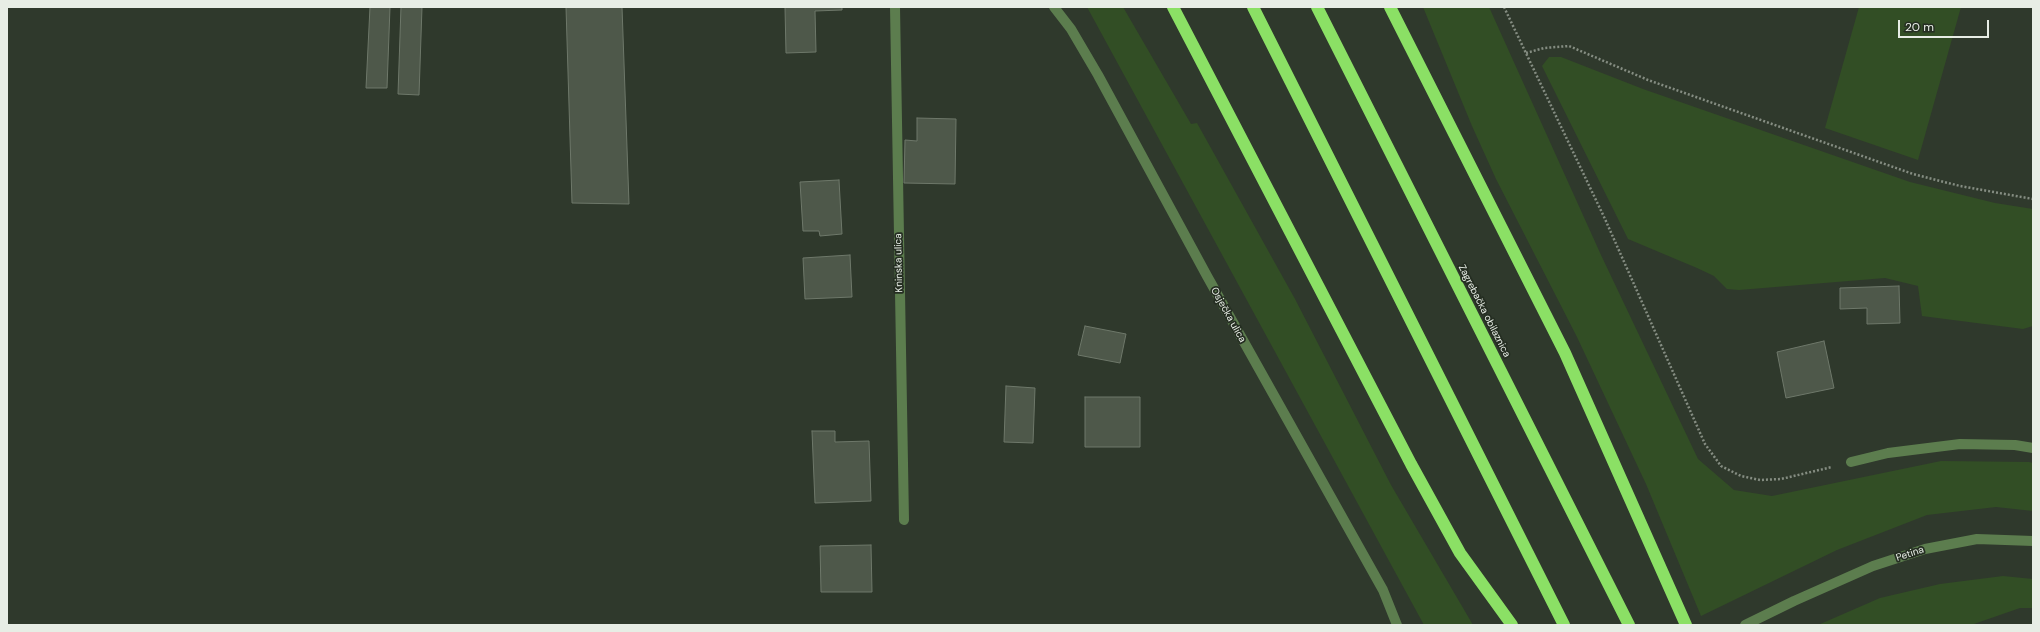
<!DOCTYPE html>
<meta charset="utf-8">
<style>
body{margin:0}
#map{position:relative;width:2040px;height:632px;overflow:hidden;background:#2f392c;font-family:"DM Sans",sans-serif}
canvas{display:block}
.frame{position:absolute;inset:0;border:8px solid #e7ede5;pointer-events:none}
.scale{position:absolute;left:1898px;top:20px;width:91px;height:18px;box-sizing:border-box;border:2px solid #e7ede5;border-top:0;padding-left:5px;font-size:12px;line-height:14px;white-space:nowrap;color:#e7ede5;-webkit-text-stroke:3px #252e22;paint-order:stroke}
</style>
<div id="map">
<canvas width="2040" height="632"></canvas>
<div class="frame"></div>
<div class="scale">20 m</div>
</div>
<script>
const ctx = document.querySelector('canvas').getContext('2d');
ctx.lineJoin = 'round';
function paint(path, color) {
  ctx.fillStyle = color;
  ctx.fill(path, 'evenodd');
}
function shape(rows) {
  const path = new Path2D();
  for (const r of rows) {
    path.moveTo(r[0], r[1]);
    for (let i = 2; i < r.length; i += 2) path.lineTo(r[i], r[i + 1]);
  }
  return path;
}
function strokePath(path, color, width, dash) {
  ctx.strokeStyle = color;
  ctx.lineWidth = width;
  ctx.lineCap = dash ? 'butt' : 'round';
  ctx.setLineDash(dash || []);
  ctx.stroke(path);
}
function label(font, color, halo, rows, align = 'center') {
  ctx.font = font + ' "DM Sans",sans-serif';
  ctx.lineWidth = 3.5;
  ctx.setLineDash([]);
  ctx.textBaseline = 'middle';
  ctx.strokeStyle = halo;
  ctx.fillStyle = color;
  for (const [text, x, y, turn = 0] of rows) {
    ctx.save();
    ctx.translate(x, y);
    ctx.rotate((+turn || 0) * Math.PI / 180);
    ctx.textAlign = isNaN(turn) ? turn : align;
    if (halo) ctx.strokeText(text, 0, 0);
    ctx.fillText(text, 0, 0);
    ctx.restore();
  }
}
paint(shape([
 [1087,7,1123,7,1191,124,1197,123,1295,299,1391,485,1473,625,1424,625],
 [1423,7,1489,7,1601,255,1698,459,1734,490,1772,496,1941,461,2029,462,2033,463,2033,511,1996,507,1927,515,1837,550,1701,616,1646,484,1577,337,1496,179,1472,126],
 [1859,7,1961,7,1918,160,1825,128],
 [1549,57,1561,57,1643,89,1910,182,1995,203,2033,209,2033,326,2023,329,1922,316,1918,286,1885,278,1739,290,1727,289,1714,276,1697,268,1628,239,1542,66],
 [2003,576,2033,579,2033,608,2020,608,1971,625,1818,625,1880,598,1940,584]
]), '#324e25');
const building = shape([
 [370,7,390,7,387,88,366,88,370,7],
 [401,7,422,7,419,95,398,94,401,7],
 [566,7,622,7,629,204,572,203,566,7],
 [785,7,842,7,842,10,815,11,816,52,786,53,785,7],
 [917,118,956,119,955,184,904,183,905,140,917,141,917,118],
 [839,180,842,234,820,236,819,231,803,231,800,182,839,180],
 [850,255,852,297,805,299,803,258,850,255],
 [1899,286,1900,323,1867,324,1867,308,1840,309,1840,288,1899,286],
 [1085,326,1126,334,1120,363,1078,355,1085,326],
 [1824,341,1834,388,1786,398,1777,352,1824,341],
 [1006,386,1035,388,1033,443,1004,442,1006,386],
 [1085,397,1140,397,1140,447,1085,447,1085,397],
 [812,431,835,431,835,442,869,441,871,501,815,503,812,431],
 [871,545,872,592,821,592,820,546,871,545]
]);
paint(building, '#4e584a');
strokePath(building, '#6e786a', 1);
strokePath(shape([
 [1504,7,1605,219,1705,444,1721,466,1741,476,1760,480,1781,479,1832,467],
 [1526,53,1544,48,1569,46,1648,80,1913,174,1960,186,2033,199]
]), '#858d82', 2.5, [2, 2]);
strokePath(shape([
 [895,7,904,520],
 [1054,7,1071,29,1098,75,1207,276,1383,590,1397,625],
 [1851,462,1888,453,1960,444,2015,445,2033,448],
 [1745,625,1794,601,1873,566,1925,549,1977,539,2033,541]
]), '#5c7d4e', 10);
strokePath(shape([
 [1173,7,1411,464,1460,553,1512,625],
 [1253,7,1564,625],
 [1317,7,1629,625],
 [1390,7,1565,353,1686,625]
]), '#8be065', 12);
label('10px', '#e7ede5', '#252e22', [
 ["Kninska ulica",899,263,-91],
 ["Zagrebačka obilaznica",1484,311,63],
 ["Osječka ulica",1228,315,61],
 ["Petina",1910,554,-18]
]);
</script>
